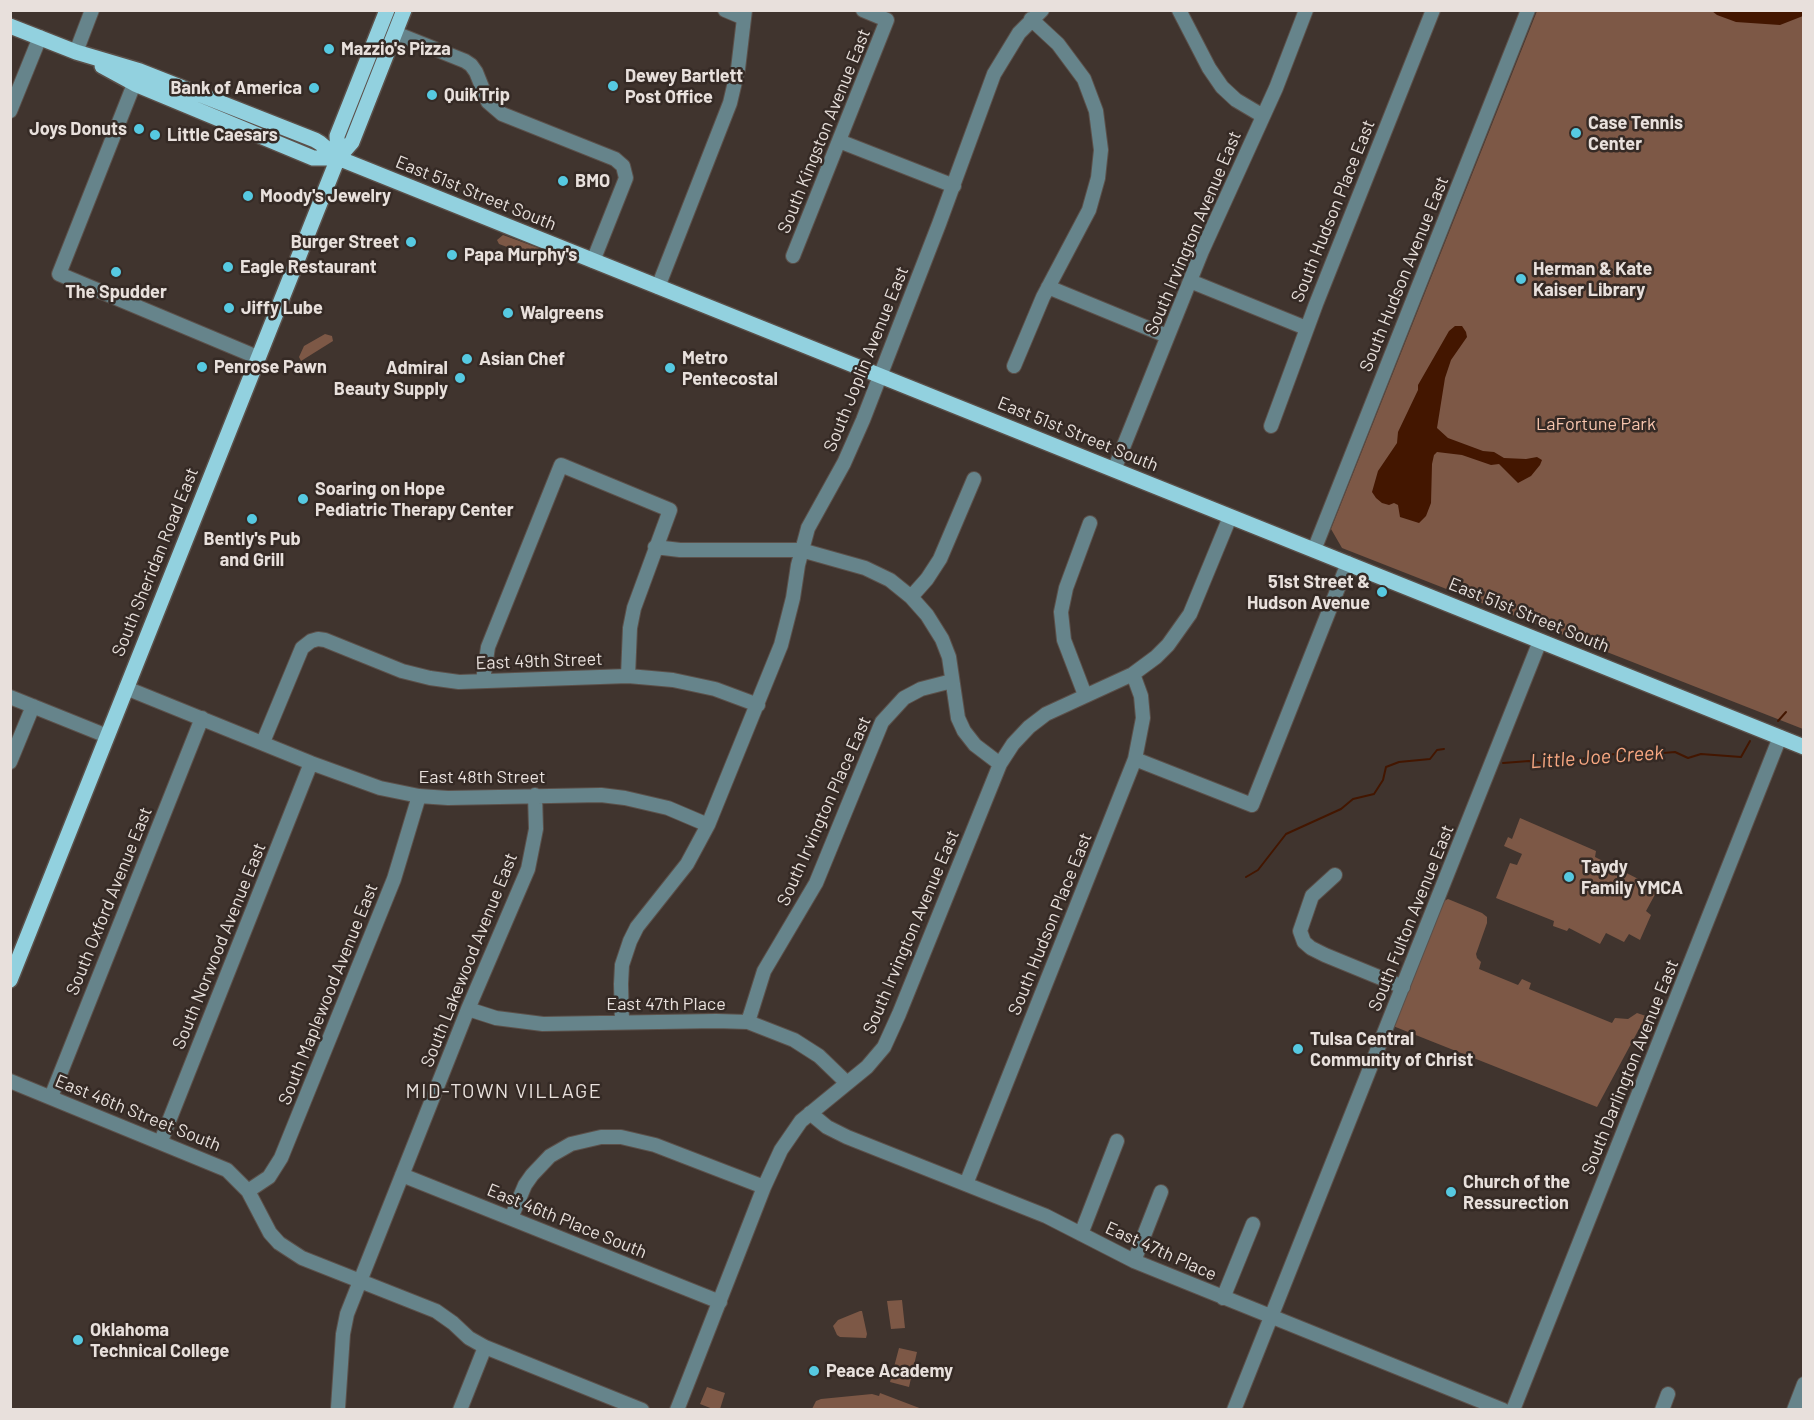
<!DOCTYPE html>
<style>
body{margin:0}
#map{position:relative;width:1814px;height:1420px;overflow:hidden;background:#40342e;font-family:Barlow,sans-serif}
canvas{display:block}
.frame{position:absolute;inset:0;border:12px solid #e8e0dc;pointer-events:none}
</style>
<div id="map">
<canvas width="1814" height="1420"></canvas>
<div class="frame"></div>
</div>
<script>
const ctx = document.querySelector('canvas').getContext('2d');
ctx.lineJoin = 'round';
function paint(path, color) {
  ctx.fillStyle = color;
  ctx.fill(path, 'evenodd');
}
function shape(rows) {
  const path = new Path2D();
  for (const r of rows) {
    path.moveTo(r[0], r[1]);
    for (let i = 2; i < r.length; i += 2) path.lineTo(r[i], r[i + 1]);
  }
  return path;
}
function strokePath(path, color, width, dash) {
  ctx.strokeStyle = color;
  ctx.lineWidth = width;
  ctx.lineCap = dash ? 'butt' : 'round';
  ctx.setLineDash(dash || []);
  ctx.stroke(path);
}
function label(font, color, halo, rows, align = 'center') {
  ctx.font = font + ' Barlow,sans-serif';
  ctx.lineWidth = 5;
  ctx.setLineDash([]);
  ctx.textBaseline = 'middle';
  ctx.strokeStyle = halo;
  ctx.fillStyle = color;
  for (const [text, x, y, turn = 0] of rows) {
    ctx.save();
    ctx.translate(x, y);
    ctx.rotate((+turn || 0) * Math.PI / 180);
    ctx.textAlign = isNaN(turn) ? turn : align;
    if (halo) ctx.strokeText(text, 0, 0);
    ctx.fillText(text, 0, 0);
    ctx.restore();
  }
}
paint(shape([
 [1537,11,1803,11,1803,729,1342,548,1331,529],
 [503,235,552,253,556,257,555,261,550,263,499,244,497,240],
 [325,334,332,336,333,341,301,361,299,357,304,346],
 [1520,818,1596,851,1595,857,1658,889,1646,911,1651,915,1640,940,1629,934,1624,942,1606,933,1600,944,1569,928,1567,931,1553,926,1554,921,1496,898,1510,863,1517,865,1522,854,1504,846,1508,837,1512,839],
 [1448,899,1482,913,1487,917,1487,923,1476,954,1477,958,1481,962,1479,969,1518,985,1522,979,1531,983,1529,989,1612,1023,1615,1018,1628,1019,1637,1013,1646,1016,1597,1107,1393,1026,1442,902],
 [902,1300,905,1328,891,1329,887,1301],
 [860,1311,862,1311,867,1334,866,1338,840,1337,837,1335,833,1326,838,1320],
 [899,1348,917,1352,909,1387,890,1382],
 [707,1387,725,1393,720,1409,713,1409,700,1404],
 [880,1393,922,1409,812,1409,816,1401,821,1399,872,1394,879,1396]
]), '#7d5846');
paint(shape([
 [1712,11,1803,11,1803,16,1780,25,1736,22,1717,15],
 [1455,326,1462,326,1466,332,1467,337,1451,360,1445,378,1437,428,1448,438,1483,451,1494,452,1504,458,1526,459,1537,457,1542,460,1540,465,1531,476,1518,483,1499,464,1491,465,1462,455,1437,452,1434,455,1432,464,1431,503,1426,516,1419,523,1400,517,1398,505,1394,503,1389,505,1382,503,1376,498,1372,492,1378,471,1397,443,1398,432,1418,390,1418,385,1449,331]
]), '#431600');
strokePath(shape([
 [1778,721,1786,712],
 [1503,763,1529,761,1546,764,1629,752,1651,754,1675,752,1688,758,1701,754,1741,757,1750,741],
 [1246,877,1258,870,1286,834,1341,809,1353,799,1374,794,1383,780,1386,767,1399,762,1430,759,1437,750,1444,749]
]), '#431600', 2);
const minor = shape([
 [725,10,744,18],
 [1179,10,1209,68,1222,87,1236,100,1263,116],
 [395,33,465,61,471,65,476,72,488,102,502,114,615,159,623,166,626,178,593,261],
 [76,52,92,10],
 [138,74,59,274,257,357],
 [10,111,40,37],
 [839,141,954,186],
 [793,256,887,20,863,10],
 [1190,281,1306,328],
 [658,287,730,103,738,69,745,10],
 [1048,287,1167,336],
 [1014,366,1043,297,1089,210,1098,178,1101,150,1096,111,1084,79,1058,44,1031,19],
 [1271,426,1316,304,1433,10],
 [1114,470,1202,251,1276,88,1306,10],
 [655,547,680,550,801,550,865,568,890,580,911,597,927,615,942,639,949,657,958,718,964,731,975,745,1000,764],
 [1314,550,1528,10],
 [911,597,927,579,940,559,974,479],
 [483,680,488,647,561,465,670,510,634,608,630,628,628,676],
 [126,688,311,763,380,788,419,796,448,798,601,795,625,798,668,808,708,825],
 [1085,695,1064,640,1061,612,1066,588,1090,523],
 [10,697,107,736],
 [263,742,302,648,311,641,318,639,325,640,402,671,430,678,459,682,628,676,651,678,673,680,715,689,758,705],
 [1135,759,1252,805,1348,563],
 [10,762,33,706],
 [1335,875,1312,896,1300,931,1304,942,1311,948,1325,955,1403,987],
 [468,1009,496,1018,543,1024,716,1021,748,1022,794,1040,819,1056,847,1083],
 [622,1022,621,984,622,965,630,941,637,927,687,864,708,825,781,645,793,598,798,565,808,528,844,463,863,420,939,224,994,74,1019,33,1042,10],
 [748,1022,764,971,816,883,882,722,904,698,921,689,952,681],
 [10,1081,227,1170,248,1191,270,1233,279,1243,302,1258,436,1311,453,1323,469,1338,485,1347,642,1410],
 [51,1097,202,718],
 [810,1113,827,1127,847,1137,1046,1216,1134,1261,1503,1410],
 [161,1141,311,763],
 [402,1175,720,1302],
 [966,1184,1135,759,1143,718,1141,696,1133,674],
 [248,1191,269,1177,281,1158,394,879,419,796],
 [511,1218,525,1185,532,1175,550,1156,571,1144,601,1137,621,1137,655,1145,764,1187],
 [1081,1234,1117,1141],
 [1134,1261,1161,1192],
 [1223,1298,1253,1224],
 [338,1408,343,1334,347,1314,468,1009,528,869,536,829,535,795],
 [460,1410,485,1347],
 [677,1410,764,1187,781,1150,801,1121,867,1067,884,1047,899,1014,1000,764,1013,744,1029,727,1046,714,1133,674,1156,657,1168,645,1190,614,1230,517],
 [1234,1410,1540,641],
 [1513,1410,1780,737],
 [1662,1410,1668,1394],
 [1794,1410,1804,1384]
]);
const major = shape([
 [10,26,76,52,140,71,315,140,320,143,338,158,1804,747],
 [102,66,135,84,313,158,338,158],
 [338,158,337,136,387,10],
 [10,980,338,158,352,142,404,10]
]);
strokePath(minor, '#5b504a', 16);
strokePath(major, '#5b504a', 18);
strokePath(minor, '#66848b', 14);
strokePath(major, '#92d1df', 15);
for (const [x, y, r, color] of [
 [329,49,6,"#56c9e1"],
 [613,86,6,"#56c9e1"],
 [314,88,6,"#56c9e1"],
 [432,95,6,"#56c9e1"],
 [139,129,6,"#56c9e1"],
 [1576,133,6,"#56c9e1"],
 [155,135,6,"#56c9e1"],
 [563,181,6,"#56c9e1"],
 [248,196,6,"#56c9e1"],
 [411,242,6,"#56c9e1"],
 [452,255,6,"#56c9e1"],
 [228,267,6,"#56c9e1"],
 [116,272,6,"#56c9e1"],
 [1521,279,6,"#56c9e1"],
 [229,308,6,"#56c9e1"],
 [508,313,6,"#56c9e1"],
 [467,359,6,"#56c9e1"],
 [202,367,6,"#56c9e1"],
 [670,368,6,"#56c9e1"],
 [460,378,6,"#56c9e1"],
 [303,499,6,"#56c9e1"],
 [252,519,6,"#56c9e1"],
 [1382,592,6,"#56c9e1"],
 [1569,877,6,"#56c9e1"],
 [1298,1049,6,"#56c9e1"],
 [1451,1192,6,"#56c9e1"],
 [78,1340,6,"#56c9e1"],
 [814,1371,6,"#56c9e1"]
]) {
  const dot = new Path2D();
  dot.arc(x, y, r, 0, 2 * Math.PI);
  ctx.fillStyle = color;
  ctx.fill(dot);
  strokePath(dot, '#352a25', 2);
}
label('bold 18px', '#e8e0dc', '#352a25', [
 ["Mazzio's Pizza",341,49],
 ["Dewey Bartlett",625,76],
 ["Post Office",625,97],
 ["Bank of America",302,88,"right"],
 ["QuikTrip",444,95],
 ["Case Tennis",1588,123],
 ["Center",1588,144],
 ["Joys Donuts",127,129,"right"],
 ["Little Caesars",167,135],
 ["BMO",575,181],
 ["Moody's Jewelry",260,196],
 ["Burger Street",399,242,"right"],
 ["Papa Murphy's",464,255],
 ["Eagle Restaurant",240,267],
 ["Herman & Kate",1533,269],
 ["Kaiser Library",1533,290],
 ["The Spudder",116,292,"center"],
 ["Jiffy Lube",241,308],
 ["Walgreens",520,313],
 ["Metro",682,358],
 ["Pentecostal",682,379],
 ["Asian Chef",479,359],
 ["Penrose Pawn",214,367],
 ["Admiral",448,368,"right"],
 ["Beauty Supply",448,389,"right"],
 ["Soaring on Hope",315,489],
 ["Pediatric Therapy Center",315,510],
 ["Bently's Pub",252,539,"center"],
 ["and Grill",252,560,"center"],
 ["51st Street &",1370,582,"right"],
 ["Hudson Avenue",1370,603,"right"],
 ["Taydy",1581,867],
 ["Family YMCA",1581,888],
 ["Tulsa Central",1310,1039],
 ["Community of Christ",1310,1060],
 ["Church of the",1463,1182],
 ["Ressurection",1463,1203],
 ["Oklahoma",90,1330],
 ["Technical College",90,1351],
 ["Peace Academy",826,1371]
], 'left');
label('18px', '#e8e0dc', '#352a25', [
 ["South Kingston Avenue East",824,131,-68],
 ["East 51st Street South",476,193,22],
 ["South Hudson Place East",1333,211,-68],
 ["South Irvington Avenue East",1193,233,-67],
 ["South Hudson Avenue East",1404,274,-68],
 ["South Joplin Avenue East",866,359,-68],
 ["East 51st Street South",1078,434,22],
 ["South Sheridan Road East",155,562,-68],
 ["East 51st Street South",1529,615,22],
 ["East 49th Street",539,661,-2],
 ["East 48th Street",482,777],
 ["South Irvington Place East",824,811,-66],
 ["South Oxford Avenue East",109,901,-68],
 ["South Fulton Avenue East",1411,918,-68],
 ["South Hudson Place East",1050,924,-68],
 ["South Irvington Avenue East",911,932,-67],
 ["South Norwood Avenue East",219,946,-68],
 ["South Lakewood Avenue East",469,960,-68],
 ["South Maplewood Avenue East",328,994,-68],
 ["East 47th Place",666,1004],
 ["South Darlington Avenue East",1630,1067,-68],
 ["East 46th Street South",138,1113,22],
 ["East 46th Place South",567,1221,22],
 ["East 47th Place",1161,1251,24]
]);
label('18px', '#f7c5ae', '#352a25', [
 ["LaFortune Park",1596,424]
]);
label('italic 20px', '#f9a882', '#352a25', [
 ["Little Joe Creek",1597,757,-4]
]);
ctx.letterSpacing = '1.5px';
label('20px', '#e8e0dc', '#352a25', [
 ["MID-TOWN VILLAGE",504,1091]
]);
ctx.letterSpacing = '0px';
</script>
